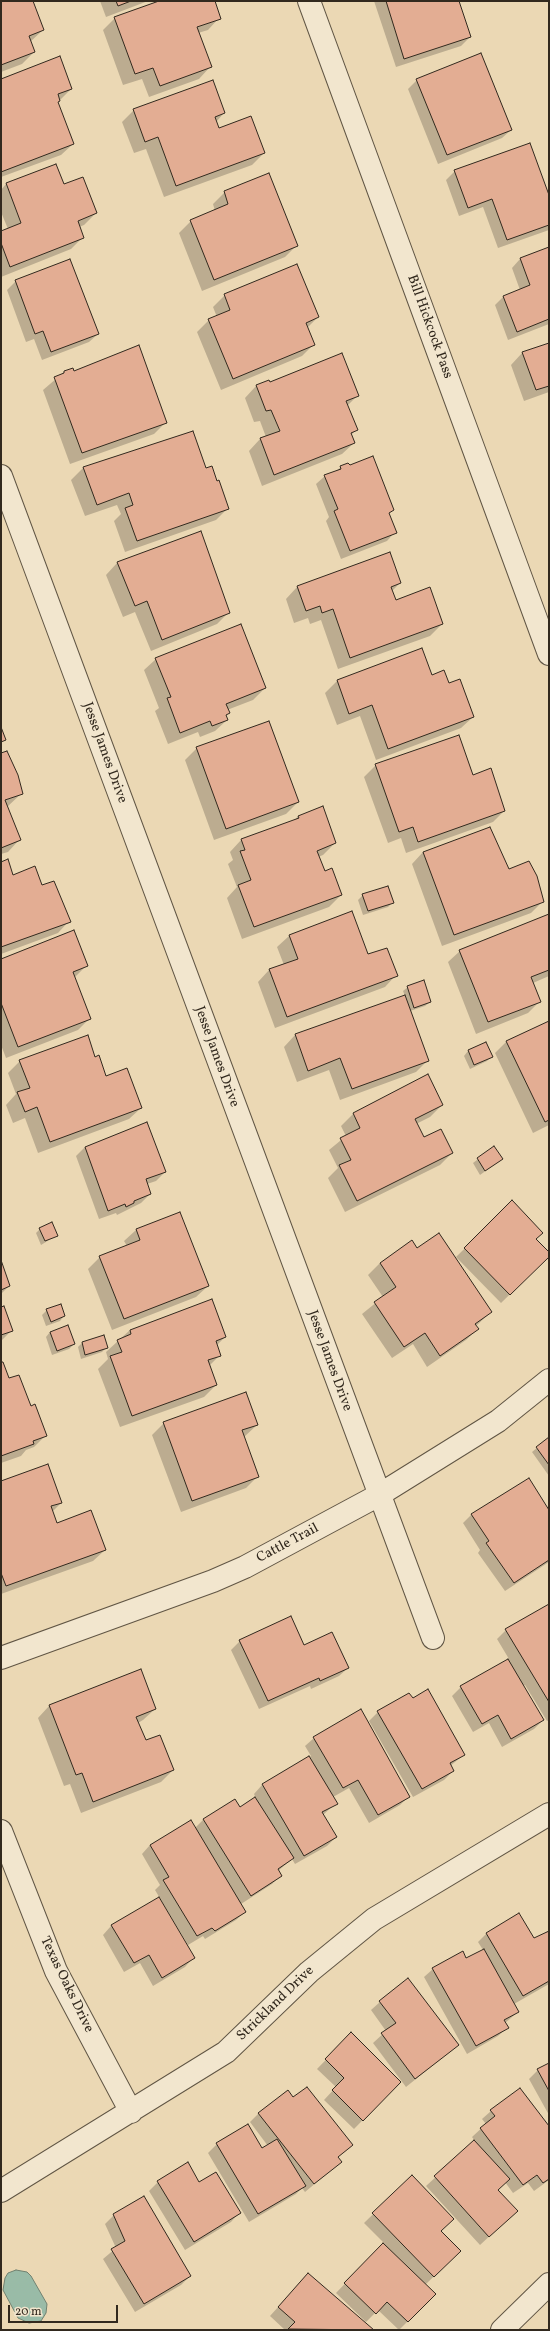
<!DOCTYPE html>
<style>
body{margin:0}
#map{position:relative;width:550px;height:2331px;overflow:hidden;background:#ebd8b4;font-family:Vollkorn,serif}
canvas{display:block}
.frame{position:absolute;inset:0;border:2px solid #32291e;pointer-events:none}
.scale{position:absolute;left:8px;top:2305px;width:110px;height:18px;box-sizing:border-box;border:2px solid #32291e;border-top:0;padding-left:5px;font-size:12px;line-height:14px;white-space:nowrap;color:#32291e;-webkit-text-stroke:3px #f2e6ce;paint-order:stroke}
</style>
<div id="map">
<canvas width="550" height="2331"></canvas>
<div class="frame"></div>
<div class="scale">20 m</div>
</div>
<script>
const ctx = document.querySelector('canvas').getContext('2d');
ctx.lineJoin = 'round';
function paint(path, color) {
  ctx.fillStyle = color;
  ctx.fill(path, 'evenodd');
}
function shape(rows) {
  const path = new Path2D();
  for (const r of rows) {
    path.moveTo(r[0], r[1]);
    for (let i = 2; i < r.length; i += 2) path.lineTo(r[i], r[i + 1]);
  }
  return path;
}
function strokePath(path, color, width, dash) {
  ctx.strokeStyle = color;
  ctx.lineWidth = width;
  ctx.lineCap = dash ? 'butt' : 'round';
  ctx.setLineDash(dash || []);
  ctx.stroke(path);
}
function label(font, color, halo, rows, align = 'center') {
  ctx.font = font + ' Vollkorn,serif';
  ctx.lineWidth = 3;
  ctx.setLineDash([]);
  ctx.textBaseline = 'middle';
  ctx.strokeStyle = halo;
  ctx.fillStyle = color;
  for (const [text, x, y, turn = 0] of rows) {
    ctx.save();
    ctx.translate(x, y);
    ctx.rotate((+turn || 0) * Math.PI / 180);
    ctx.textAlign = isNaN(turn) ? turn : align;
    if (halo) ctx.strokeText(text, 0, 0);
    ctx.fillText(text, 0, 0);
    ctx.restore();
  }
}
const water = shape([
 [16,2270,27,2272,31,2276,47,2304,46,2313,41,2321,29,2323,18,2318,3,2290,5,2278,8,2273,16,2270]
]);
paint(water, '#99bba7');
strokePath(water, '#708170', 1);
paint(shape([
 [1,1,32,1,43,30,30,42,34,52,22,64,1,72],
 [100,1,148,1,106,17],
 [162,1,213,1,219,18,208,30,198,33,210,67,199,79,149,97,142,79,123,85,103,30,115,18],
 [374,1,458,1,470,37,461,46,396,67],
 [1,80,71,89,57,103,73,144,61,155,1,177],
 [417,80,511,130,502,138,438,164,408,89],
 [134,110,224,113,216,122,219,129,264,153,252,165,164,197,146,149,134,153,122,122],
 [455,171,549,198,549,230,498,248,483,207,459,216,446,180],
 [6,184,64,185,96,213,84,225,79,227,83,237,71,249,1,277,1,232,8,229,1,212,1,190],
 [225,192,296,246,285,257,202,291,179,233,191,221,215,211,213,204],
 [549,248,549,324,508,340,495,305,504,296,520,290,512,268,520,259],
 [16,281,98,334,89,342,42,360,34,339,26,342,7,290],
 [225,295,318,317,307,328,314,344,302,356,221,390,197,332,209,320,217,317,213,307],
 [549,344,549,392,524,401,511,365,522,353],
 [64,372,73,372,166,422,154,434,70,464,43,390],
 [270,383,358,395,347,406,356,430,351,435,354,443,342,454,262,486,249,451,260,439,266,437,260,421,254,422,245,398,256,386],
 [192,432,206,469,228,508,216,520,125,552,114,521,121,514,117,505,85,516,71,480,83,468],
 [341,467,393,510,388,514,395,532,387,541,341,559,326,521,329,517,316,484,325,476,336,471],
 [200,533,229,612,217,624,151,651,135,612,123,617,106,575,117,563],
 [400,583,392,591,395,601,442,624,430,636,338,669,321,620,310,624,308,618,294,623,286,599,297,587],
 [421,650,431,676,448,684,473,717,461,728,376,760,360,716,337,725,325,693,337,681],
 [156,659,265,688,253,700,227,710,228,713,225,716,227,720,215,731,200,737,198,732,168,744,155,711,159,708,144,670],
 [197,748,298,802,286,814,214,840,185,760],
 [1,755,22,793,7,807,19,840,8,852,1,854],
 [376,765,504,811,493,822,406,853,401,838,388,843,364,777],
 [298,816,335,843,323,855,318,857,324,872,341,895,329,907,242,939,227,898,237,887,228,864,233,860,230,852,241,840,294,821],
 [423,852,508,870,543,901,531,913,442,946,412,864],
 [1,862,13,876,42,887,69,921,58,933,1,954],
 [363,895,393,902,388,907,363,915,358,900],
 [351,912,367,955,396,975,385,987,275,1028,258,982,269,970,284,965,277,947,289,936],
 [549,915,549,976,533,983,540,1001,528,1013,476,1034,448,962,460,951],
 [1,960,86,966,74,978,90,1018,78,1030,6,1058,1,1045],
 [408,987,430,1002,425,1006,410,1011,428,1060,416,1072,340,1100,329,1070,297,1082,284,1047,295,1035,405,996,403,991],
 [549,1022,549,1125,533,1133,495,1053,507,1041],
 [485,1043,491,1057,487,1061,470,1069,464,1056,468,1051],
 [95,1058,106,1077,141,1108,129,1119,38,1153,25,1118,13,1123,6,1105,16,1094,8,1073,20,1061],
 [390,1097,442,1105,430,1117,416,1124,423,1138,452,1153,440,1165,345,1212,328,1178,338,1168,329,1150,346,1136,341,1126,353,1114],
 [146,1123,165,1172,156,1181,147,1184,150,1194,141,1203,117,1215,116,1213,99,1219,76,1156,85,1147],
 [494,1147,502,1159,480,1175,473,1163],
 [512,1202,535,1240,549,1256,501,1303,456,1257],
 [179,1213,208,1286,196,1297,112,1330,88,1269,100,1257,127,1246,124,1241,136,1230],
 [40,1229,57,1235,41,1245,36,1233],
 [417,1249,491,1312,476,1326,478,1329,466,1340,427,1367,413,1344,392,1358,362,1314,383,1297,368,1275,380,1263],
 [1,1263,9,1286,1,1294],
 [1,1308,12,1330,1,1341],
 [47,1310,64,1316,60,1321,46,1326,42,1315],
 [130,1330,225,1337,216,1346,220,1355,209,1366,216,1385,204,1397,120,1427,98,1369,108,1359,106,1352],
 [50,1332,74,1344,69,1349,52,1355,46,1337],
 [103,1336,106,1348,102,1352,81,1359,78,1347,82,1343],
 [1,1363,9,1380,30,1407,45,1436,34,1447,26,1450,21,1456,1,1463],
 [164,1423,257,1425,244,1437,258,1476,246,1488,181,1512,152,1435],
 [549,1438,549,1476,532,1452],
 [1,1482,61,1503,52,1512,56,1524,105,1550,93,1561,1,1594],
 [549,1512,549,1562,505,1591,478,1553,480,1550,463,1523,472,1514],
 [549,1605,549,1720,547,1721,525,1685,523,1686,543,1720,534,1729,502,1747,489,1723,473,1732,452,1696,461,1687,509,1659,497,1639,506,1630],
 [240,1641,303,1646,348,1668,339,1676,311,1689,310,1686,259,1709,231,1650],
 [49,1706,155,1709,143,1720,138,1723,145,1742,173,1770,161,1782,81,1813,70,1784,64,1786,38,1718],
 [378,1712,464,1755,450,1766,453,1771,444,1780,413,1797,369,1721],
 [314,1738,409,1796,400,1805,369,1823,349,1788,333,1797,336,1803,323,1815,336,1837,327,1846,295,1864,292,1859,278,1871,281,1875,272,1884,241,1904,245,1912,236,1920,205,1939,203,1936,188,1945,155,1890,160,1885,142,1854,150,1845,195,1828,203,1820,233,1801,240,1808,256,1798,254,1794,262,1785,311,1756,305,1746],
 [158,1898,193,1958,185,1967,153,1986,140,1963,124,1972,103,1935,111,1926],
 [548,1931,549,1984,514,2004,518,2012,505,2023,507,2028,498,2036,467,2054,424,1977,433,1969,466,1959,483,1950,478,1942,487,1933,533,1940],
 [380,2002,458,2045,406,2087,373,2043,386,2031,371,2010],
 [351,2034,400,2082,354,2129,324,2100,336,2087,317,2069],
 [549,2064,549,2115,529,2079,538,2070],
 [293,2099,352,2145,337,2158,341,2162,305,2192,302,2188,296,2194,249,2222,208,2153,217,2144,262,2150,268,2146,250,2122,259,2113],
 [491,2111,549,2127,549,2180,534,2191,528,2183,513,2193,505,2182,493,2192,507,2220,480,2245,426,2186,475,2141,472,2137,486,2124,482,2119],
 [412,2176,440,2231,460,2251,425,2285,435,2294,399,2330,378,2310,366,2322,336,2293,384,2243,364,2223],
 [158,2182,199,2184,239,2213,231,2222,185,2250,149,2191],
 [114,2215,190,2276,181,2285,135,2312,103,2259,116,2248,105,2224],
 [308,2274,372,2330,285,2330,270,2316]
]), '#0003');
const building = shape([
 [1,1,33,1,44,30,29,36,35,52,1,65,1,1],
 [116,1,131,1,118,6,116,1],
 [159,1,215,1,221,19,197,27,212,67,160,86,153,68,135,74,114,17,159,1],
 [386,1,459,1,471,37,404,59,386,1],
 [481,53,512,130,447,155,416,79,481,53],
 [60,56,72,89,58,94,60,101,58,102,74,144,1,172,1,79,60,56],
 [213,80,225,113,215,117,219,128,251,116,265,153,176,186,158,137,145,142,133,109,213,80],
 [530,143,549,195,549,225,507,240,492,199,468,208,454,170,530,143],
 [56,164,64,184,83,177,97,213,78,221,84,238,10,267,1,243,1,231,21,223,6,183,56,164],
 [269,173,298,246,214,280,190,220,228,204,224,191,269,173],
 [549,247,549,319,517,332,503,296,530,285,520,258,549,247],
 [70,259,99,334,51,352,43,331,35,334,15,280,70,259],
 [297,264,319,317,306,323,315,345,233,379,208,319,230,310,224,294,297,264],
 [549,343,549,386,536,390,522,352,549,343],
 [139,345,167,423,82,453,54,377,64,373,64,371,73,368,74,371,139,345],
 [342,353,359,396,346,401,358,430,351,433,355,443,274,475,260,438,280,431,271,410,266,411,256,385,269,380,270,382,342,353],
 [193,431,206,468,212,466,217,481,219,480,229,509,137,541,125,508,133,505,129,493,97,505,83,467,193,431],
 [373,456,394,510,389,513,397,533,350,551,334,511,338,509,324,475,341,469,340,466,348,463,350,465,373,456],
 [201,531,230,613,162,640,147,601,135,606,117,562,201,531],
 [390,552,401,583,391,587,396,600,430,587,443,624,350,658,333,609,322,613,320,606,306,611,297,586,390,552],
 [241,624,266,688,226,704,230,713,226,715,228,720,212,726,210,721,180,733,167,698,171,697,155,658,241,624],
 [422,648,432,675,444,670,449,683,460,679,474,717,388,749,372,705,349,714,337,680,422,648],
 [269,721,299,802,226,829,196,747,269,721],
 [1,727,6,740,1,742,1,727],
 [459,735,473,775,491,768,505,811,418,842,413,827,399,832,375,764,459,735],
 [7,751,18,775,23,794,5,800,21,840,1,848,1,753,7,751],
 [323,806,336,843,317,851,325,871,332,868,342,895,254,927,238,885,251,880,240,851,245,850,241,839,299,818,298,816,323,806],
 [490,827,509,869,529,861,537,876,544,902,454,935,423,852,490,827],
 [8,859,13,875,35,866,42,885,54,881,71,922,1,947,1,862,8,859],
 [388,886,394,903,368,911,362,894,388,886],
 [352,911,368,954,387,948,398,976,287,1017,269,969,298,959,289,935,352,911],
 [549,914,549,970,531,977,541,1002,488,1022,459,950,549,914],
 [74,930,88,966,73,972,91,1019,18,1047,1,1003,1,959,74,930],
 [424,980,431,1002,414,1008,407,986,424,980],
 [405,995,429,1061,352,1089,340,1058,308,1071,295,1034,405,995],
 [549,1021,549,1120,545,1122,506,1041,549,1021],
 [88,1035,95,1057,99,1055,106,1076,127,1068,142,1108,50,1142,37,1107,25,1112,17,1092,30,1088,19,1060,88,1035],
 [486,1042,493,1057,474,1065,468,1050,486,1042],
 [428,1074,443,1105,415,1119,424,1137,441,1129,453,1153,357,1201,339,1165,351,1160,340,1138,360,1128,353,1113,428,1074],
 [147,1122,166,1172,146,1179,151,1194,134,1201,134,1203,126,1207,125,1204,108,1211,85,1147,147,1122],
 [494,1146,503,1159,485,1171,477,1158,494,1146],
 [512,1200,543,1233,536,1239,549,1252,549,1257,510,1295,464,1248,512,1200],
 [180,1212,209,1286,124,1319,99,1256,140,1240,136,1229,180,1212],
 [52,1222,58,1236,45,1241,39,1228,52,1222],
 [439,1233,492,1312,475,1324,479,1329,440,1356,425,1333,404,1347,374,1302,396,1287,380,1263,412,1240,417,1248,439,1233],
 [1,1260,10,1286,1,1290,1,1260],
 [212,1299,226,1337,216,1341,221,1356,208,1360,217,1385,132,1416,110,1356,122,1352,117,1340,131,1334,130,1330,212,1299],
 [61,1304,65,1316,51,1322,46,1309,61,1304],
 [4,1306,13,1331,1,1335,1,1307,4,1306],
 [68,1325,75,1344,57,1351,50,1332,68,1325],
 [104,1335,108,1348,85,1355,82,1342,104,1335],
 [1,1362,3,1362,9,1378,19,1375,31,1406,35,1404,47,1436,33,1441,34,1444,1,1456,1,1362],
 [246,1392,258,1425,242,1430,259,1477,192,1501,163,1422,246,1392],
 [549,1437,549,1465,536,1447,549,1437],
 [48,1464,62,1503,51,1506,57,1523,91,1510,106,1550,6,1586,1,1573,1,1481,48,1464],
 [529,1478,549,1510,549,1560,514,1583,486,1543,489,1541,471,1514,529,1478],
 [549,1604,549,1702,505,1629,549,1604],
 [291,1616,304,1645,332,1632,349,1668,320,1681,319,1678,268,1701,239,1640,291,1616],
 [508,1659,544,1720,511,1739,498,1715,482,1724,460,1686,508,1659],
 [141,1669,156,1709,136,1717,146,1740,160,1735,174,1770,93,1802,82,1773,76,1775,49,1705,141,1669],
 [428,1689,465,1755,450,1763,454,1771,422,1789,377,1711,409,1693,413,1698,428,1689],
 [361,1709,410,1797,378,1815,358,1780,343,1788,313,1737,361,1709],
 [309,1756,338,1804,322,1812,337,1837,304,1856,262,1784,309,1756],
 [255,1797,294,1858,278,1869,282,1876,251,1896,203,1819,235,1799,240,1807,255,1797],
 [191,1820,246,1912,215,1931,212,1928,197,1936,163,1880,169,1877,150,1845,191,1820],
 [159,1897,195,1958,162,1978,149,1955,134,1963,111,1925,159,1897],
 [519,1913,534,1938,549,1931,549,1981,523,1996,486,1933,519,1913],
 [484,1949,519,2012,504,2020,509,2028,476,2046,432,1968,463,1951,466,1958,484,1949],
 [408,1978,459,2045,415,2079,381,2033,396,2023,379,2001,408,1978],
 [351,2032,401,2082,363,2121,332,2090,344,2078,325,2059,351,2032],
 [549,2063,549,2091,537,2069,549,2063],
 [307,2087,353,2145,338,2157,342,2162,314,2184,258,2113,288,2090,293,2097,307,2087],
 [520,2088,549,2126,549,2179,543,2183,537,2175,523,2185,480,2128,495,2116,490,2110,520,2088],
 [248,2124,262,2148,277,2139,306,2186,258,2214,216,2143,248,2124],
 [474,2140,510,2179,498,2190,518,2211,489,2237,434,2176,474,2140],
 [188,2162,199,2182,216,2172,241,2213,194,2242,157,2181,188,2162],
 [412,2175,454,2219,441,2231,461,2251,434,2277,372,2213,412,2175],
 [144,2196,191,2276,144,2304,111,2249,125,2241,113,2214,144,2196],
 [383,2243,436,2294,408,2322,387,2302,376,2314,344,2283,383,2243],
 [308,2273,374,2330,288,2329,295,2322,278,2307,308,2273]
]);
paint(building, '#e3ad93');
strokePath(building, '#32291e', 1);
const minor = shape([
 [309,1,549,654],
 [1,476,433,1638],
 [1,1658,213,1581,245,1567,379,1495,498,1421,549,1380],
 [1,1831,56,1971,131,2112],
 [1,2191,226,2052,309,1972,374,1919,549,1814],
 [502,2330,549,2284]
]);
strokePath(minor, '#605544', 24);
strokePath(minor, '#f2e6ce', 22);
label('14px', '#32291e', '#f2e6ce', [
 ["Bill Hickcock Pass",429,327,70],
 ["Jesse James Drive",104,753,70],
 ["Jesse James Drive",216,1057,70],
 ["Jesse James Drive",329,1361,70],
 ["Cattle Trail",288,1544,-28],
 ["Texas Oaks Drive",66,1985,64],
 ["Strickland Drive",276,2004,-44]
]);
</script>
